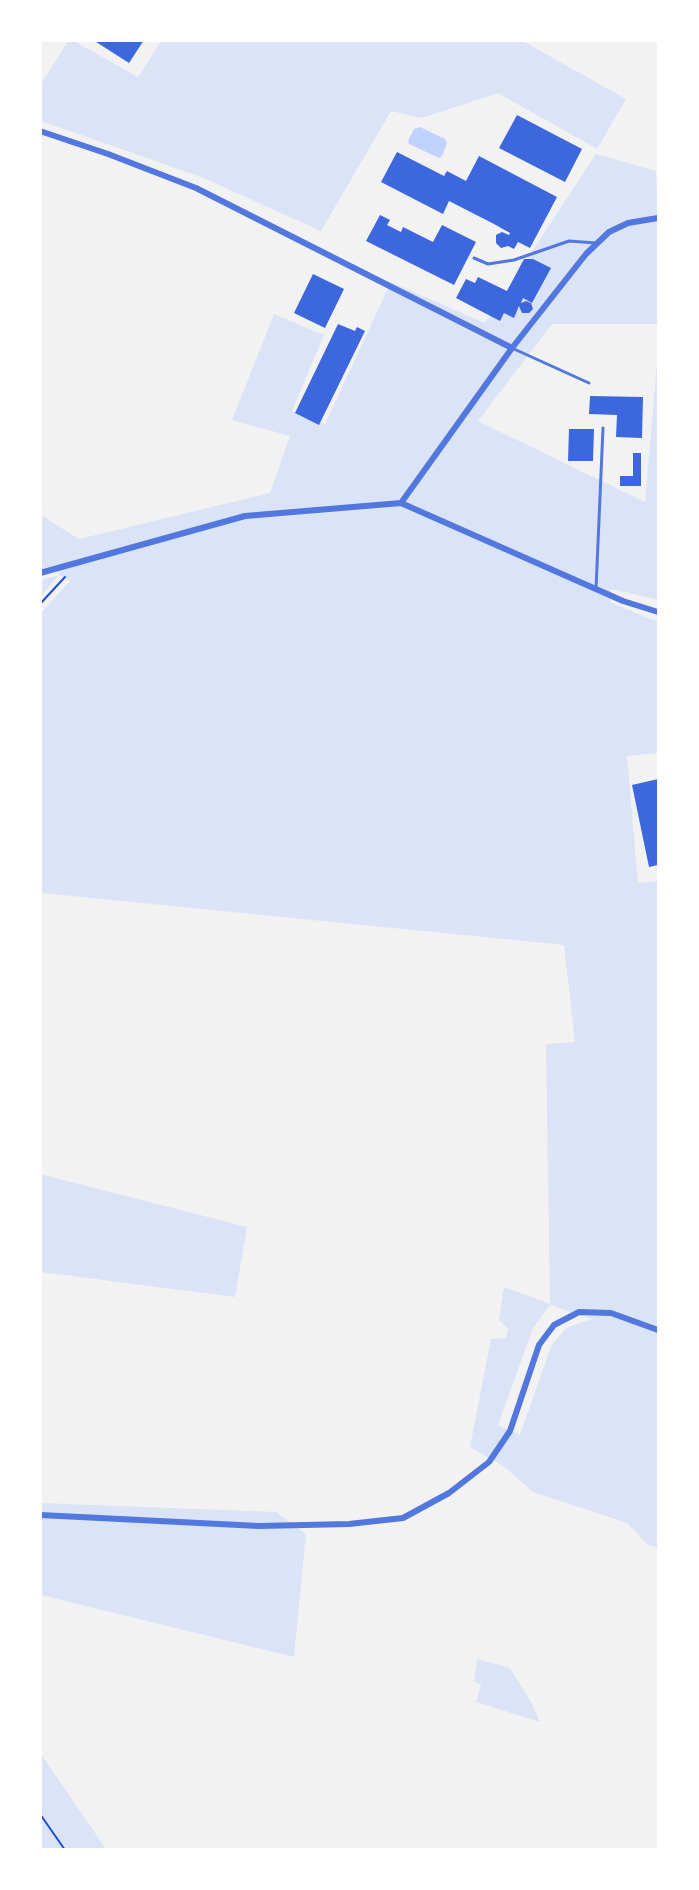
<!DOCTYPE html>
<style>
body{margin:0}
#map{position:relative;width:699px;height:1890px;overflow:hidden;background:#f2f2f2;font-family:"PT Sans Narrow",sans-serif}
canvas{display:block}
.frame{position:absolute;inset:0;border:42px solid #fff;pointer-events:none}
</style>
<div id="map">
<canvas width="699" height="1890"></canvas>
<div class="frame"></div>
</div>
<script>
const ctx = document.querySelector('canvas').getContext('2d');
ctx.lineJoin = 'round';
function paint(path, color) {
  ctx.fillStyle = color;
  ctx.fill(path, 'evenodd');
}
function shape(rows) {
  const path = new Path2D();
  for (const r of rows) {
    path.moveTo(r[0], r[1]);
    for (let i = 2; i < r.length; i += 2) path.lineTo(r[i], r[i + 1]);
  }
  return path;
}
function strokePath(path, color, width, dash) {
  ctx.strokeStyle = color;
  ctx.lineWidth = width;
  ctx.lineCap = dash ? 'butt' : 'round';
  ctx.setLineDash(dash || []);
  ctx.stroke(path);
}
paint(shape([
 [69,40,74,41,138,77,161,41,523,41,626,99,597,149,498,93,422,118,391,111,321,231,201,177,41,121,41,84],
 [596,154,656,171,658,200,658,324,552,324,478,421,645,502,658,351,658,600,611,589,610,602,658,622,658,753,627,756,638,883,658,881,658,1547,648,1545,627,1523,533,1492,503,1466,470,1447,491,1339,506,1338,508,1329,499,1320,504,1287,550,1304,546,1044,575,1042,564,945,41,893,41,613,70,581,59,575,41,596,41,580,59,575,56,565,41,569,41,515,79,539,270,493,290,436,232,420,274,314,324,335,292,411,325,424,391,282,485,323],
 [550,1305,592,1319,566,1328,551,1346,520,1435,498,1425,533,1328],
 [40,1174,247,1227,235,1297,41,1272],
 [41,1503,276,1512,306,1534,294,1657,41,1595],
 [477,1659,510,1668,532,1704,540,1722,476,1702,481,1685,474,1681],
 [41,1754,106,1849,41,1849]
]), '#dbe4f7');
paint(shape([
 [420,127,445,139,447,143,442,156,439,158,409,144,408,141,414,129]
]), '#bfd3fe');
paint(shape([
 [93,40,144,40,129,63],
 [517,115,582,149,565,182,499,148],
 [397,152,444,176,447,171,466,181,479,156,557,197,530,248,518,242,514,249,508,246,501,248,496,243,496,235,502,232,509,235,510,233,494,224,449,201,443,214,381,182],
 [380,215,390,220,387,225,401,232,403,227,433,242,442,225,476,242,454,285,366,241],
 [524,259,533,259,551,268,532,303,523,298,521,303,526,301,531,303,533,309,529,313,522,313,519,306,514,318,504,313,500,321,456,298,466,279,475,283,478,277,507,291],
 [313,274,344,289,325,328,294,313],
 [338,324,355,331,357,327,365,331,319,425,295,413],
 [590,396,643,397,642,438,616,437,617,415,589,414],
 [569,429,594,429,593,461,568,461],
 [633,453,641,453,641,486,620,486,620,476,633,476],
 [658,779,658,865,649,867,632,785]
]), '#3d67dc');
strokePath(shape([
 [40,604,65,577],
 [40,1814,65,1850]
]), '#1d4ed8', 2);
strokePath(shape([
 [474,258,488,264,514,260,569,241,596,243],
 [514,349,589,383],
 [596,589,603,428]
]), '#5277de', 3);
strokePath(shape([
 [40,131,108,154,196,188,512,348],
 [658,218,628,223,609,232,586,254,512,348,401,503,623,601,658,612],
 [40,573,245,516,401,503],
 [40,1515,259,1526,349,1524,403,1518,449,1493,489,1462,510,1431,539,1345,554,1325,579,1312,611,1313,658,1330]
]), '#5277de', 6);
</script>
